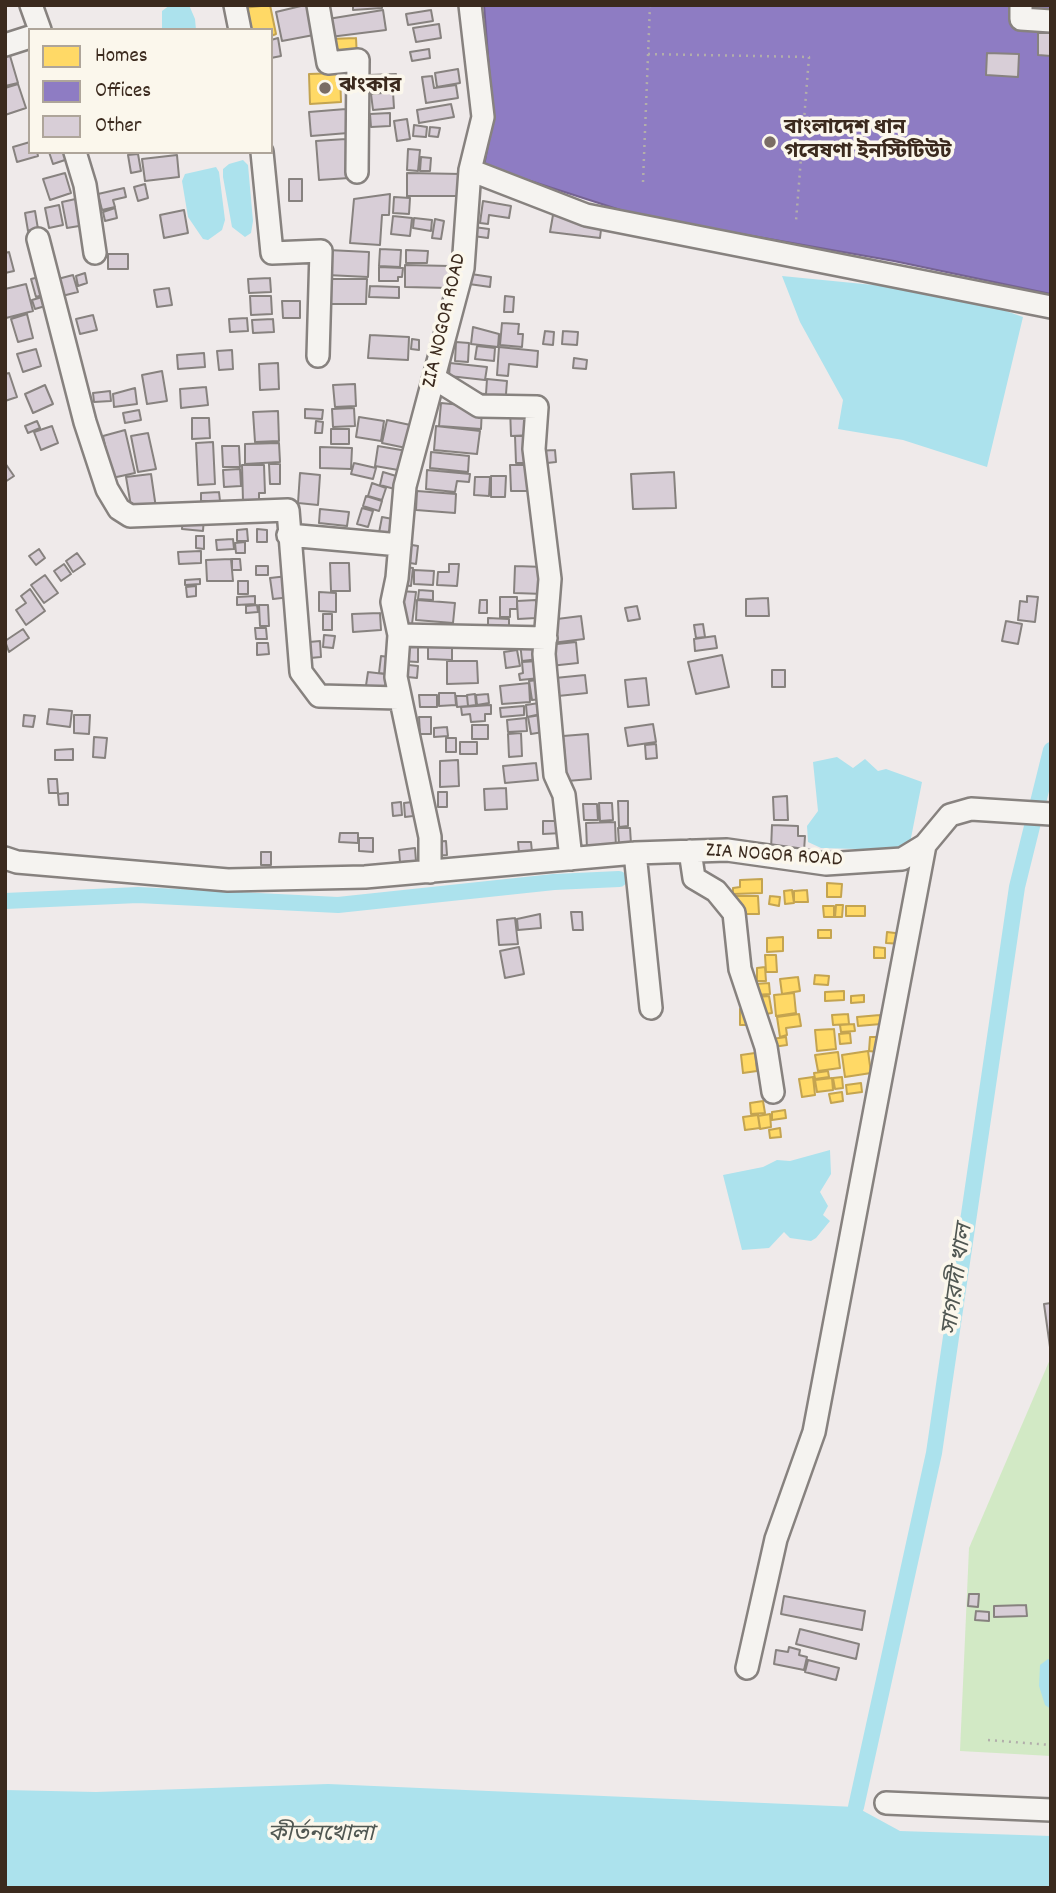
<!DOCTYPE html>
<meta charset="utf-8">
<style>
body{margin:0}
#map{position:relative;width:1056px;height:1893px;overflow:hidden;background:#efeaea;font-family:Dekko,sans-serif}
canvas{display:block}
.frame{position:absolute;inset:0;border:7px solid #3b2a1e;pointer-events:none}
.legend{position:absolute;left:28px;top:28px;width:245px;height:126px;box-sizing:border-box;background:#fbf7ec;border:2px solid #aea59a;margin:0;padding:9px 12px;list-style:none;font-size:21px;color:#3b2a1e}
.legend li{display:flex;align-items:center;gap:14px;height:35px}
.legend b{width:35px;border:2px solid #aea59a}
</style>
<div id="map">
<canvas width="1056" height="1893"></canvas>
<div class="frame"></div>
<ul class="legend">
<li><b style="height:19px;background:#ffd966"></b>Homes</li>
<li><b style="height:19px;background:#8e7cc3"></b>Offices</li>
<li><b style="height:19px;background:#d8ced7"></b>Other</li>
</ul>
</div>
<script>
const ctx = document.querySelector('canvas').getContext('2d');
ctx.lineJoin = 'round';
function paint(path, color) {
  ctx.fillStyle = color;
  ctx.fill(path, 'evenodd');
}
function shape(rows) {
  const path = new Path2D();
  for (const r of rows) {
    path.moveTo(r[0], r[1]);
    for (let i = 2; i < r.length; i += 2) path.lineTo(r[i], r[i + 1]);
  }
  return path;
}
function strokePath(path, color, width, dash) {
  ctx.strokeStyle = color;
  ctx.lineWidth = width;
  ctx.lineCap = dash ? 'butt' : 'round';
  ctx.setLineDash(dash || []);
  ctx.stroke(path);
}
function label(font, color, halo, rows, align = 'center') {
  ctx.font = font + ' Dekko,"Noto Sans Bengali",sans-serif';
  ctx.lineWidth = 7;
  ctx.setLineDash([]);
  ctx.textBaseline = 'middle';
  ctx.strokeStyle = halo;
  ctx.fillStyle = color;
  for (const [text, x, y, turn = 0] of rows) {
    ctx.save();
    ctx.translate(x, y);
    ctx.rotate((+turn || 0) * Math.PI / 180);
    ctx.textAlign = isNaN(turn) ? turn : align;
    if (halo) ctx.strokeText(text, 0, 0);
    ctx.fillText(text, 0, 0);
    ctx.restore();
  }
}
paint(shape([
 [1051,1357,1051,1756,960,1751,969,1548]
]), '#d2e9c5');
paint(shape([
 [170,5,189,5,195,19,196,30,162,30,162,11],
 [243,160,248,165,253,221,251,233,245,237,232,227,223,177,223,169,229,164],
 [216,167,219,172,225,220,222,230,208,240,203,239,188,217,182,181,185,174],
 [782,276,955,293,1023,317,987,467,903,440,838,429,843,400,800,322],
 [837,757,853,768,865,759,878,771,886,769,922,782,910,843,893,850,821,848,808,842,807,826,818,811,813,762],
 [830,1150,831,1174,820,1192,828,1206,823,1215,830,1221,816,1238,811,1241,790,1238,784,1232,769,1248,742,1250,723,1175,763,1167,777,1160,790,1161],
 [1048,1659,1051,1660,1051,1709,1045,1705,1039,1686,1040,1665],
 [328,1784,856,1807,900,1831,1051,1836,1051,1888,5,1888,5,1790,96,1792]
]), '#ace2ed');
const homes = shape([
 [270,5,276,34,271,36,271,30,251,30,243,8,270,5],
 [356,38,357,58,332,60,330,39,356,38],
 [340,73,341,102,310,104,309,74,340,73],
 [762,879,762,893,733,894,733,888,740,887,740,880,762,879],
 [827,883,842,884,841,897,827,897,827,883],
 [792,890,794,903,785,904,784,891,792,890],
 [807,890,808,902,794,902,794,891,807,890],
 [736,896,758,896,759,914,736,914,736,896],
 [770,896,780,897,779,906,769,904,770,896],
 [836,905,843,905,842,917,835,917,836,905],
 [823,906,834,906,834,917,824,917,823,906],
 [846,906,865,906,865,916,846,916,846,906],
 [818,930,831,930,831,938,818,938,818,930],
 [887,932,903,934,902,944,886,943,887,932],
 [783,937,783,951,767,952,767,938,783,937],
 [874,947,885,948,885,958,874,958,874,947],
 [765,955,776,955,777,972,766,972,765,955],
 [765,967,766,981,757,981,757,968,765,967],
 [815,975,829,976,828,985,814,984,815,975],
 [798,977,800,991,782,994,780,979,798,977],
 [769,983,770,994,755,995,755,984,769,983],
 [844,991,844,1000,825,1001,825,992,844,991],
 [794,993,796,1013,776,1016,774,995,794,993],
 [864,995,864,1002,851,1003,851,996,864,995],
 [769,996,772,1013,760,1015,757,997,769,996],
 [740,1009,751,1009,751,1025,740,1025,740,1009],
 [799,1014,801,1026,786,1028,787,1035,780,1037,777,1017,799,1014],
 [848,1014,849,1024,833,1025,832,1015,848,1014],
 [880,1015,881,1024,858,1026,857,1017,880,1015],
 [854,1024,855,1031,841,1032,840,1025,854,1024],
 [834,1029,836,1049,817,1051,815,1030,834,1029],
 [850,1033,851,1043,840,1044,839,1034,850,1033],
 [786,1037,787,1045,773,1047,772,1039,786,1037],
 [870,1037,878,1037,877,1052,869,1051,870,1037],
 [868,1051,871,1073,845,1077,842,1055,868,1051],
 [838,1052,840,1068,818,1071,815,1055,838,1052],
 [755,1053,757,1071,743,1073,741,1055,755,1053],
 [828,1071,829,1077,815,1079,814,1073,828,1071],
 [813,1077,815,1095,802,1097,799,1079,813,1077],
 [842,1077,843,1088,835,1089,833,1078,842,1077],
 [832,1078,833,1090,817,1092,815,1080,832,1078],
 [861,1083,862,1092,847,1094,846,1085,861,1083],
 [842,1092,843,1101,831,1103,829,1094,842,1092],
 [763,1101,765,1113,751,1114,750,1103,763,1101],
 [785,1110,786,1118,772,1120,772,1112,785,1110],
 [770,1114,771,1127,760,1129,758,1116,770,1114],
 [758,1115,760,1128,745,1130,743,1117,758,1115],
 [780,1128,781,1137,770,1138,769,1130,780,1128]
]);
paint(homes, '#ffd966');
strokePath(homes, '#c4a450', 2);
const offices = shape([
 [484,5,1051,5,1051,294,894,261,639,216,484,166,493,119,484,5]
]);
paint(offices, '#8e7cc3');
strokePath(offices, '#756392', 2);
strokePath(shape([
 [5,901,138,895,338,905,554,882,619,879],
 [856,1807,934,1453,1017,887,1051,750]
]), '#ace2ed', 16);
const building = shape([
 [305,5,313,5,319,34,282,41,276,12,305,5],
 [353,5,382,5,382,8,353,10,353,5],
 [383,10,386,30,330,37,328,19,383,10],
 [431,10,433,21,408,25,406,14,431,10],
 [439,24,441,38,416,42,413,28,439,24],
 [1038,33,1051,33,1051,56,1038,55,1038,33],
 [278,38,281,56,271,58,271,40,278,38],
 [8,49,18,83,5,86,5,50,8,49],
 [429,49,430,58,412,61,410,52,429,49],
 [987,53,1019,54,1018,77,986,75,987,53],
 [458,69,460,83,437,87,435,73,458,69],
 [396,74,396,90,383,90,383,85,370,86,369,75,396,74],
 [432,76,434,88,456,85,458,98,426,103,422,77,432,76],
 [18,84,26,108,5,115,5,88,18,84],
 [393,92,394,108,373,110,371,94,393,92],
 [451,104,454,117,419,123,417,110,451,104],
 [346,109,348,133,311,136,309,112,346,109],
 [390,113,390,126,371,127,370,114,390,113],
 [407,119,410,139,397,141,394,121,407,119],
 [414,125,427,127,426,137,413,136,414,125],
 [430,127,440,128,438,137,429,136,430,127],
 [346,139,349,178,319,180,316,141,346,139],
 [30,142,30,152,37,152,38,156,17,162,13,147,30,142],
 [408,149,420,150,418,171,407,170,408,149],
 [49,152,70,152,71,158,53,164,49,152],
 [138,154,141,171,131,173,128,155,138,154],
 [177,155,179,177,145,181,142,159,177,155],
 [421,157,431,158,430,171,420,171,421,157],
 [65,173,71,193,50,200,43,179,65,173],
 [407,173,462,174,462,196,407,196,407,173],
 [289,179,302,179,302,201,289,201,289,179],
 [145,184,148,198,138,201,134,187,145,184],
 [124,188,126,197,113,200,115,207,102,210,98,194,124,188],
 [390,194,389,215,382,215,380,245,350,243,354,199,390,194],
 [394,197,410,198,409,214,393,213,394,197],
 [80,198,85,225,67,228,62,202,80,198],
 [483,201,511,206,509,218,489,215,488,224,480,223,483,201],
 [59,205,63,225,49,228,45,208,59,205],
 [115,208,117,218,105,221,103,212,115,208],
 [184,210,188,233,164,238,160,215,184,210],
 [35,211,38,229,28,231,25,213,35,211],
 [553,215,602,221,600,238,550,232,553,215],
 [393,216,412,218,410,236,391,234,393,216],
 [414,218,432,220,431,231,413,228,414,218],
 [435,219,444,221,441,239,432,238,435,219],
 [474,227,489,229,488,238,473,236,474,227],
 [380,249,401,250,400,267,379,266,380,249],
 [328,250,369,252,368,277,327,275,328,250],
 [406,250,428,251,427,263,406,263,406,250],
 [9,252,14,271,5,273,5,253,9,252],
 [108,254,128,254,128,269,108,269,108,254],
 [405,265,450,266,449,288,405,287,405,265],
 [379,267,403,268,402,277,398,277,398,281,379,281,379,267],
 [85,273,87,283,78,286,76,276,85,273],
 [471,274,491,277,490,287,469,284,471,274],
 [73,275,78,292,58,297,54,280,73,275],
 [44,276,49,293,36,297,31,279,44,276],
 [270,278,271,292,249,293,248,279,270,278],
 [331,279,367,279,366,304,327,304,331,279],
 [26,284,33,311,6,318,5,289,26,284],
 [370,286,399,287,399,298,369,297,370,286],
 [169,288,172,305,157,307,154,290,169,288],
 [49,295,52,304,35,309,32,300,49,295],
 [250,296,271,296,272,314,251,315,250,296],
 [505,296,514,297,513,312,504,312,505,296],
 [282,301,300,301,300,318,283,318,282,301],
 [27,314,33,338,18,342,11,319,27,314],
 [93,315,97,330,80,334,76,319,93,315],
 [247,318,248,331,230,332,229,319,247,318],
 [273,319,274,332,253,333,252,320,273,319],
 [502,323,519,324,518,334,523,334,522,347,500,345,502,323],
 [473,327,499,334,498,347,471,344,473,327],
 [545,331,554,332,553,345,543,344,545,331],
 [563,331,578,332,577,345,562,344,563,331],
 [370,335,409,337,408,360,368,358,370,335],
 [412,339,419,340,419,350,411,349,412,339],
 [456,342,469,343,468,362,455,361,456,342],
 [477,346,495,348,494,361,475,359,477,346],
 [499,347,538,351,537,367,509,364,508,376,497,375,499,347],
 [36,349,41,366,23,372,17,354,36,349],
 [232,350,233,369,219,370,217,351,232,350],
 [204,353,205,367,178,369,177,355,204,353],
 [574,358,587,360,586,369,573,368,574,358],
 [278,363,279,389,260,390,259,364,278,363],
 [450,363,487,367,485,380,449,376,450,363],
 [162,371,167,401,147,404,142,375,162,371],
 [9,373,17,397,5,401,5,374,9,373],
 [487,379,507,381,505,407,469,393,486,394,487,379],
 [355,384,356,406,335,407,333,385,355,384],
 [45,385,53,404,33,413,25,394,45,385],
 [206,387,208,405,181,408,180,389,206,387],
 [135,388,137,404,114,407,113,394,135,388],
 [110,391,111,401,94,402,93,393,110,391],
 [441,403,482,407,481,429,439,426,441,403],
 [532,407,533,435,511,436,510,408,532,407],
 [354,408,355,426,333,427,332,409,354,408],
 [305,409,323,410,322,419,305,418,305,409],
 [139,410,141,420,125,423,123,413,139,410],
 [278,411,279,441,255,442,253,412,278,411],
 [359,417,384,421,381,441,356,437,359,417],
 [192,418,209,418,210,438,192,439,192,418],
 [387,420,415,426,411,449,382,443,387,420],
 [37,421,40,428,28,433,25,426,37,421],
 [316,421,323,422,322,433,315,433,316,421],
 [52,426,58,443,41,450,34,432,52,426],
 [436,426,480,431,477,454,434,450,436,426],
 [331,429,349,429,349,444,331,444,331,429],
 [125,430,135,473,112,478,103,436,125,430],
 [148,433,156,469,138,472,131,436,148,433],
 [515,436,532,436,532,463,516,463,515,436],
 [213,442,215,484,198,485,196,443,213,442],
 [279,443,280,462,245,464,245,444,279,443],
 [222,446,239,446,240,467,223,467,222,446],
 [378,446,407,451,404,471,375,466,378,446],
 [320,447,352,448,351,469,320,468,320,447],
 [555,450,556,462,547,463,547,471,537,451,555,450],
 [431,452,469,456,468,472,430,468,431,452],
 [5,463,14,476,5,482,5,463],
 [354,463,376,468,373,479,351,474,354,463],
 [269,464,280,464,280,484,270,484,269,464],
 [242,465,264,465,265,493,259,493,259,501,243,501,242,465],
 [510,465,534,465,535,491,511,491,510,465],
 [240,469,241,486,224,487,223,470,240,469],
 [427,470,470,474,469,482,457,481,455,492,426,489,427,470],
 [383,472,406,479,402,491,380,485,383,472],
 [674,472,676,508,633,509,631,474,674,472],
 [300,473,320,475,318,505,298,503,300,473],
 [151,474,156,508,132,512,126,477,151,474],
 [491,476,506,476,505,497,491,497,491,476],
 [475,477,490,477,489,496,474,495,475,477],
 [372,483,386,488,382,500,368,496,372,483],
 [417,491,456,494,455,513,416,510,417,491],
 [219,492,220,501,201,501,201,493,219,492],
 [366,496,382,501,379,511,363,506,366,496],
 [362,508,373,511,368,527,357,524,362,508],
 [320,509,349,512,347,526,319,523,320,509],
 [183,515,204,517,203,531,182,529,183,515],
 [382,517,398,520,393,541,378,538,382,517],
 [247,529,248,541,237,541,237,530,247,529],
 [257,529,267,530,267,542,257,542,257,529],
 [196,536,204,536,204,549,196,548,196,536],
 [233,539,234,549,217,550,216,540,233,539],
 [245,542,245,553,236,553,235,543,245,542],
 [406,544,418,546,416,564,404,562,406,544],
 [39,549,45,558,36,565,29,556,39,549],
 [201,551,201,563,179,564,178,552,201,551],
 [77,553,85,564,73,572,66,561,77,553],
 [231,559,233,581,207,581,206,560,231,559],
 [232,559,240,559,241,570,232,570,232,559],
 [330,563,349,563,350,591,331,591,330,563],
 [64,564,71,574,61,581,54,571,64,564],
 [449,564,459,564,457,586,437,585,438,572,449,572,449,564],
 [256,566,268,566,268,575,256,575,256,566],
 [515,566,545,567,544,594,514,593,515,566],
 [405,567,413,568,411,586,403,585,405,567],
 [414,570,434,571,433,585,414,584,414,570],
 [45,575,58,593,44,603,31,585,45,575],
 [288,576,291,597,273,599,270,578,288,576],
 [200,579,200,584,185,585,185,580,200,579],
 [238,581,248,581,248,594,238,594,238,581],
 [196,586,196,596,187,597,186,587,196,586],
 [30,589,45,611,26,625,16,610,26,603,21,596,30,589],
 [419,590,433,591,433,600,418,599,419,590],
 [399,591,416,592,412,624,395,622,399,591],
 [319,592,336,593,336,612,319,611,319,592],
 [255,596,255,604,237,605,237,597,255,596],
 [1027,596,1038,597,1035,622,1018,620,1020,601,1027,602,1027,596],
 [500,597,517,597,517,609,510,609,510,617,500,617,500,597],
 [768,598,769,616,746,616,746,599,768,598],
 [417,600,455,603,453,623,416,620,417,600],
 [480,600,487,600,487,613,479,613,480,600],
 [536,600,536,618,518,619,517,601,536,600],
 [257,605,258,612,246,613,246,606,257,605],
 [259,605,268,605,269,626,260,626,259,605],
 [637,606,640,619,628,621,625,608,637,606],
 [380,613,381,630,353,632,352,614,380,613],
 [323,614,332,614,332,630,323,630,323,614],
 [581,616,584,639,552,643,549,620,581,616],
 [488,618,509,619,509,627,488,627,488,618],
 [1006,621,1022,624,1018,644,1002,641,1006,621],
 [703,624,705,637,696,638,694,625,703,624],
 [255,628,266,628,267,639,256,639,255,628],
 [23,629,29,638,9,652,5,641,23,629],
 [324,635,335,636,333,648,323,647,324,635],
 [715,636,717,648,695,651,694,639,715,636],
 [320,641,321,657,310,658,309,642,320,641],
 [537,641,539,659,522,661,520,642,537,641],
 [428,642,452,643,452,660,428,659,428,642],
 [576,642,578,663,550,666,547,645,576,642],
 [257,643,268,643,269,654,257,655,257,643],
 [400,644,418,645,418,662,400,661,400,644],
 [517,650,520,666,506,668,504,652,517,650],
 [722,655,729,687,696,694,688,662,722,655],
 [381,656,397,658,395,675,379,673,381,656],
 [447,661,477,661,478,683,447,684,447,661],
 [538,661,540,678,520,680,519,674,523,673,522,662,538,661],
 [399,664,418,666,417,678,398,676,399,664],
 [772,670,785,670,785,687,772,687,772,670],
 [368,672,393,675,390,702,364,699,368,672],
 [585,675,587,693,558,696,555,678,585,675],
 [646,678,649,705,628,707,625,680,646,678],
 [538,680,541,699,532,700,529,681,538,680],
 [529,683,530,702,502,704,500,686,529,683],
 [439,693,455,693,456,705,439,706,439,693],
 [475,694,476,705,468,706,467,695,475,694],
 [488,694,489,703,477,705,476,695,488,694],
 [419,695,437,695,437,707,420,707,419,695],
 [456,696,467,696,468,706,457,707,456,696],
 [539,703,541,714,527,717,526,705,539,703],
 [491,705,491,714,485,714,485,721,471,722,470,714,462,715,461,707,491,705],
 [524,706,524,715,501,717,500,708,524,706],
 [49,709,72,711,70,727,47,724,49,709],
 [24,715,35,716,33,727,23,726,24,715],
 [74,715,90,715,89,734,74,733,74,715],
 [541,715,543,732,531,734,528,717,541,715],
 [419,717,431,717,431,734,420,734,419,717],
 [526,718,527,731,508,732,507,720,526,718],
 [653,724,656,742,628,746,625,728,653,724],
 [472,725,488,725,488,739,472,739,472,725],
 [447,727,448,736,434,737,434,728,447,727],
 [521,733,522,756,509,757,508,734,521,733],
 [588,734,591,779,567,781,563,736,588,734],
 [94,737,107,738,105,758,93,757,94,737],
 [446,738,456,738,456,752,446,752,446,738],
 [460,742,477,742,477,754,460,754,460,742],
 [656,744,657,758,646,759,645,745,656,744],
 [73,749,73,760,55,760,55,750,73,749],
 [458,760,459,786,440,787,440,761,458,760],
 [536,763,538,780,505,783,503,766,536,763],
 [48,779,57,779,58,793,49,793,48,779],
 [506,788,507,809,485,810,484,789,506,788],
 [438,792,447,792,447,807,438,807,438,792],
 [68,793,68,805,59,805,58,794,68,793],
 [787,796,788,820,774,820,773,797,787,796],
 [618,801,628,801,628,826,619,827,618,801],
 [401,802,402,815,393,816,392,803,401,802],
 [412,802,413,816,405,817,404,803,412,802],
 [599,803,612,803,613,820,600,821,599,803],
 [583,804,597,804,598,820,584,820,583,804],
 [543,821,562,821,562,833,543,834,543,821],
 [615,822,616,848,587,849,586,823,615,822],
 [772,825,798,826,798,836,805,836,804,851,771,850,772,825],
 [618,828,630,828,631,844,619,844,618,828],
 [340,833,358,833,358,843,339,842,340,833],
 [359,838,373,838,373,852,359,851,359,838],
 [446,841,447,855,433,856,432,842,446,841],
 [518,842,531,842,532,852,519,853,518,842],
 [415,848,416,861,400,862,399,850,415,848],
 [261,852,271,852,271,865,261,865,261,852],
 [571,912,582,912,583,930,573,930,571,912],
 [540,914,541,928,518,930,517,919,540,914],
 [515,918,518,944,499,945,497,920,515,918],
 [519,947,524,974,505,978,500,951,519,947],
 [1051,1303,1051,1346,1050,1347,1044,1304,1051,1303],
 [969,1594,979,1594,978,1607,968,1606,969,1594],
 [784,1596,865,1611,862,1630,781,1614,784,1596],
 [1026,1605,1027,1616,994,1617,994,1606,1026,1605],
 [976,1611,989,1612,989,1621,975,1620,976,1611],
 [800,1629,859,1644,856,1659,796,1644,800,1629],
 [789,1647,800,1650,799,1655,807,1657,804,1670,774,1664,776,1650,788,1652,789,1647],
 [808,1660,839,1668,836,1680,805,1672,808,1660]
]);
paint(building, '#d8ced7');
strokePath(building, '#87827f', 2);
const minor = shape([
 [31,5,40,30],
 [235,5,240,30],
 [318,5,328,63,358,60,357,172],
 [1021,5,1021,19,1051,21],
 [5,45,30,37],
 [75,152,85,185,95,253],
 [262,152,272,253,321,251,318,356],
 [470,170,586,215,1051,307],
 [38,239,85,422,107,489,119,509,130,516,288,510,301,672,319,696,399,698],
 [434,378,479,406,537,407,534,449,550,579,544,654,555,775,564,795,571,859],
 [288,535,400,545],
 [399,635,546,638],
 [690,851,694,878,716,891,734,913,740,969,766,1047,773,1092],
 [635,853,651,1008],
 [5,858,17,862,228,880,365,877,635,853,727,850,826,864,902,859,925,845,950,815,971,809,1051,814],
 [430,872,430,837,396,677,399,635,392,602,397,578,405,486,463,268,470,170,483,117,470,5],
 [747,1668,776,1539,814,1432,925,845],
 [886,1803,1051,1810]
]);
strokePath(minor, '#87827f', 26);
strokePath(shape([
 [648,54,809,57,796,221],
 [643,182,650,5],
 [988,1740,1051,1745]
]), '#b2aeab', 2.5, [2, 5]);
strokePath(minor, '#f5f3f0', 21);
for (const [x, y, r, color] of [
 [325,88,7,"#7a6d65"],
 [770,142,7,"#7a6d65"]
]) {
  const dot = new Path2D();
  dot.arc(x, y, r, 0, 2 * Math.PI);
  ctx.fillStyle = color;
  ctx.fill(dot);
  strokePath(dot, '#fbf7ec', 2.5);
}
label('bold 21px', '#3b2a1e', '#fbf7ec', [
 ["ঝংকার",339,88],
 ["বাংলাদেশ ধান",784,130],
 ["গবেষণা ইনস্টিটিউট",784,154]
], 'left');
label('21px', '#3b2a1e', '#fbf7ec', [
 ["ZIA NOGOR ROAD",446,321,-77],
 ["ZIA NOGOR ROAD",774,857,4]
]);
label('italic 23px', '#505752', '#fbf7ec', [
 ["সাগরদী খাল",960,1280,-82],
 ["কীর্তনখোলা",321,1837]
]);
</script>
